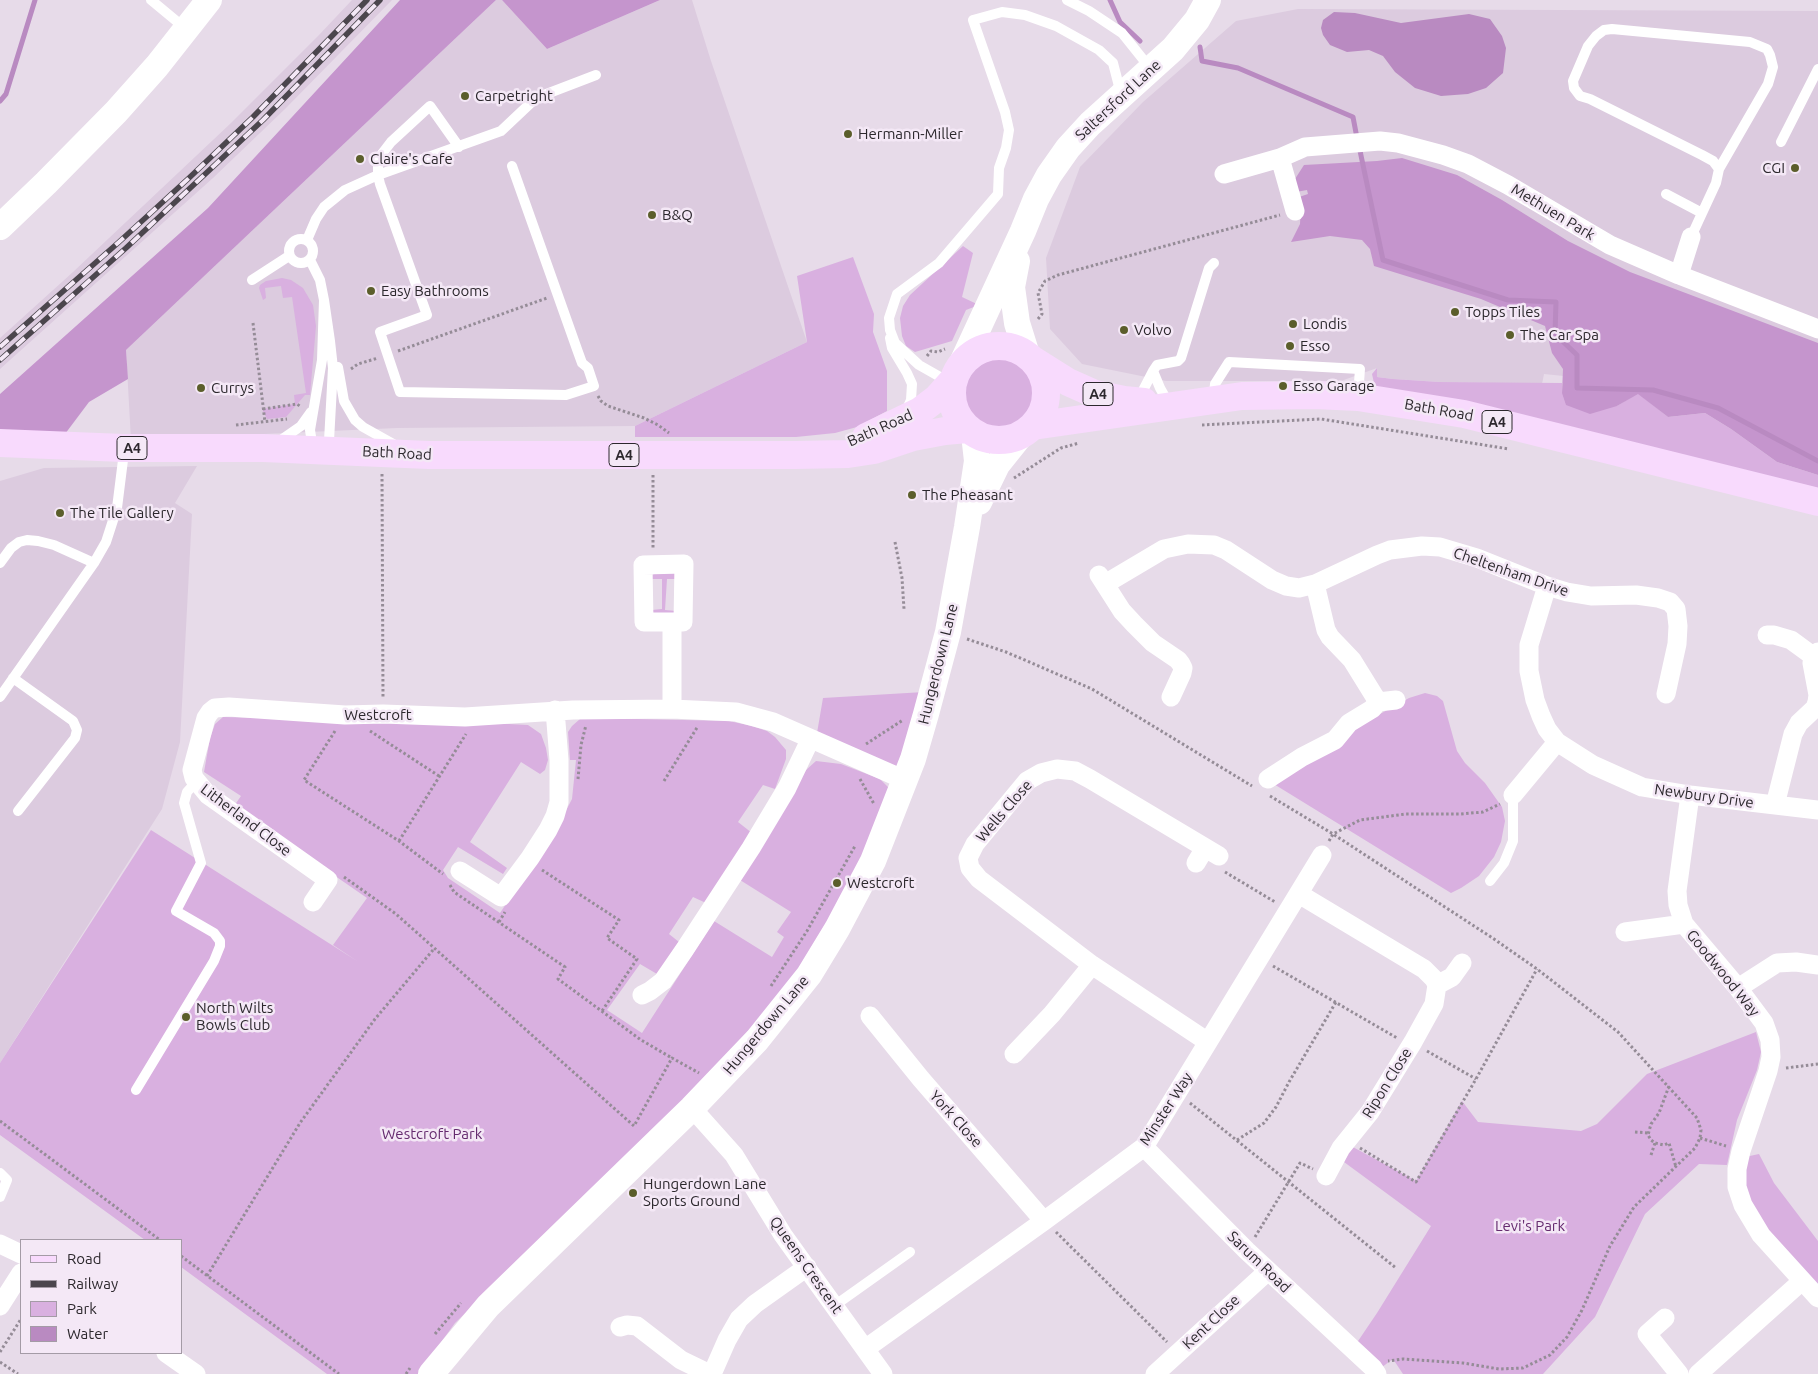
<!DOCTYPE html>
<style>
body{margin:0}
#map{position:relative;width:1818px;height:1374px;overflow:hidden;background:#e7dbe9;font-family:Ubuntu,sans-serif}
canvas{display:block}
.legend{position:absolute;left:20px;top:1239px;width:162px;height:115px;box-sizing:border-box;background:#f4e8f6;border:1px solid #a49ba6;margin:0;padding:6px 9px;list-style:none;font-size:15px;color:#2c282d}
.legend li{display:flex;align-items:center;gap:10px;height:25px}
.legend b{width:25px;border:1px solid #a49ba6}
</style>
<div id="map">
<canvas width="1818" height="1374"></canvas>
<ul class="legend">
<li><b style="height:6px;background:#f8dafd"></b>Road</li>
<li><b style="height:6px;background:#4b464d"></b>Railway</li>
<li><b style="height:14px;background:#d9b0e0"></b>Park</li>
<li><b style="height:14px;background:#b98ac1"></b>Water</li>
</ul>
</div>
<script>
const ctx = document.querySelector('canvas').getContext('2d');
ctx.lineJoin = 'round';
function paint(path, color) {
  ctx.fillStyle = color;
  ctx.fill(path, 'evenodd');
}
function shape(rows) {
  const path = new Path2D();
  for (const r of rows) {
    if (r.length === 3) {
      path.moveTo(r[0] + r[2], r[1]);
      path.arc(r[0], r[1], r[2], 0, 2 * Math.PI);
      continue;
    }
    path.moveTo(r[0], r[1]);
    for (let i = 2; i < r.length; i += 2) path.lineTo(r[i], r[i + 1]);
  }
  return path;
}
function strokePath(path, color, width, dash) {
  ctx.strokeStyle = color;
  ctx.lineWidth = width;
  ctx.lineCap = dash ? 'butt' : 'round';
  ctx.setLineDash(dash || []);
  ctx.stroke(path);
}
function label(font, color, halo, rows, align = 'center') {
  ctx.font = font + ' Ubuntu,sans-serif';
  ctx.lineWidth = 5;
  ctx.setLineDash([]);
  ctx.textBaseline = 'middle';
  ctx.strokeStyle = halo;
  ctx.fillStyle = color;
  for (const [text, x, y, turn = 0] of rows) {
    ctx.save();
    ctx.translate(x, y);
    ctx.rotate((+turn || 0) * Math.PI / 180);
    ctx.textAlign = isNaN(turn) ? turn : align;
    if (halo) ctx.strokeText(text, 0, 0);
    ctx.fillText(text, 0, 0);
    ctx.restore();
  }
}
paint(shape([
 [352,0,392,0,285,109,213,178,0,369,0,338,73,272,231,123,319,35],
 [496,0,502,0,547,49,660,0,692,0,711,61,807,342,635,426,397,428,131,440,126,350],
 [1298,9,1818,11,1818,402,1544,374,1542,384,1439,382,1393,379,1377,377,1377,368,1341,381,1166,381,1082,364,1050,329,1046,258,1080,167,1143,102,1236,21],
 [197,466,175,503,192,514,180,742,162,809,0,1063,0,481,44,468]
]), '#dccbdf');
paint(shape([
 [963,246,973,253,962,297,979,305,966,310,952,341,915,352,906,346,902,336,900,318,903,306,910,295],
 [853,257,874,314,873,332,887,371,887,411,857,427,835,433,796,437,635,437,635,426,807,342,797,276],
 [282,278,291,280,303,288,313,305,316,326,310,395,305,395,286,417,267,419,262,409,295,404,294,395,306,393,292,297,283,298,281,286,265,288,266,298,263,300,259,288,260,285,266,281],
 [1000,394,35],
 [1377,368,1377,377,1393,379,1439,382,1562,383,1562,393,1617,406,1638,393,1668,417,1705,413,1731,429,1777,462,1818,475,1818,493,1381,392,1374,383,1372,374],
 [656,573,675,573,679,579,667,579,665,610,677,611,675,614,654,615,652,610,662,609,662,579,650,579,652,575],
 [924,692,899,767,893,768,817,733,823,698],
 [1425,693,1437,696,1443,701,1457,751,1465,763,1485,783,1502,807,1505,821,1501,842,1494,857,1479,876,1461,888,1451,893,1264,778,1409,698],
 [223,717,509,724,528,725,541,734,546,748,548,760,545,770,540,774,521,762,470,842,507,868,503,874,458,847,443,870,448,878,500,913,558,826,572,799,576,760,570,760,568,732,572,726,580,719,592,718,729,721,752,726,767,731,775,737,786,750,786,759,775,789,763,785,738,822,752,833,706,903,693,897,669,934,679,942,657,974,640,964,607,1010,642,1033,714,921,772,957,784,937,777,932,791,912,740,880,806,770,816,761,841,764,880,779,889,788,857,872,789,984,725,1063,455,1323,418,1374,327,1374,181,1267,181,1240,145,1240,0,1135,0,1063,151,830,357,961,333,945,367,898,234,806,241,796,204,772,210,738,215,724],
 [1756,1032,1761,1052,1757,1070,1737,1120,1727,1165,1699,1164,1645,1214,1595,1317,1543,1374,1403,1374,1393,1359,1378,1370,1354,1347,1377,1313,1431,1226,1344,1162,1346,1151,1351,1146,1416,1181,1462,1101,1478,1122,1581,1131,1597,1124,1647,1074],
 [1759,1154,1774,1183,1818,1241,1818,1307,1758,1241,1734,1162,1745,1157]
]), '#d9b0e0');
paint(shape([
 [400,0,496,0,126,350,128,379,89,402,65,434,0,432,0,394,208,208],
 [502,0,660,0,547,49],
 [1402,158,1457,175,1502,200,1568,241,1630,272,1818,343,1818,475,1777,462,1731,429,1705,413,1668,417,1638,394,1617,406,1590,414,1566,405,1562,393,1563,369,1552,353,1545,326,1481,299,1374,266,1370,249,1362,240,1330,236,1291,242,1300,224,1301,204,1299,197,1308,194,1307,190,1296,192,1295,179,1304,165,1377,161]
]), '#c595cd');
paint(shape([
 [1334,12,1355,13,1401,23,1469,14,1490,19,1502,36,1506,48,1503,73,1486,88,1468,94,1441,96,1415,88,1395,72,1383,56,1369,50,1347,52,1330,45,1323,35,1321,28,1323,20]
]), '#b98ac1');
strokePath(shape([
 [1110,0,1120,22,1140,41],
 [1200,47,1202,61,1238,68,1353,117,1357,138],
 [0,101,6,94,35,0],
 [1359,146,1383,260,1508,300,1556,302,1555,334,1577,355,1577,388,1653,390,1718,408,1818,461]
]), '#b98ac1', 5);
strokePath(shape([
 [1038,319,1042,314,1038,293,1045,281,1058,275,1280,215],
 [253,323,265,422],
 [398,351,547,298],
 [927,356,931,351,938,352,945,349],
 [351,369,358,364,378,358],
 [598,396,601,401,608,406,644,418,658,425,669,433],
 [263,409,297,404,301,407],
 [236,425,287,419],
 [1202,425,1321,419,1509,449],
 [382,474,383,698],
 [653,475,653,549],
 [1014,478,1061,448,1079,443],
 [895,542,902,578,904,609],
 [967,639,1006,652,1092,689,1252,786],
 [335,731,304,780,399,841,443,874],
 [370,731,439,776],
 [866,744,903,720],
 [578,779,581,745,586,725],
 [860,779,874,804],
 [664,781,698,726],
 [1270,796,1333,834,1494,939,1537,969,1618,1032,1697,1118,1701,1130,1700,1138,1695,1148,1634,1207,1610,1246,1582,1310,1567,1337,1550,1355,1523,1368,1499,1369,1463,1363,1403,1359,1388,1361],
 [399,841,466,734],
 [1329,841,1333,834,1360,820,1406,814,1461,814,1483,812,1500,804],
 [542,870,619,920,607,938,637,959,602,1011],
 [1225,872,1275,902],
 [344,877,396,914,634,1126,672,1058,699,1073],
 [450,885,454,892,565,967,558,979,641,1040,672,1058],
 [499,922,505,912],
 [1273,966,1397,1038],
 [771,986,807,931,855,846],
 [1427,1051,1476,1079],
 [1786,1068,1818,1064],
 [1669,1086,1659,1113,1651,1124,1648,1135,1651,1140,1655,1143,1664,1145,1669,1143,1676,1167],
 [1190,1103,1396,1268],
 [0,1121,160,1240],
 [1635,1132,1649,1133],
 [1700,1138,1726,1146],
 [1237,1140,1264,1123,1276,1107,1289,1082,1336,1002],
 [1360,1148,1416,1182,1476,1079,1537,969],
 [1651,1155,1655,1143],
 [1056,1232,1167,1342],
 [1255,1237,1300,1163,1313,1169],
 [181,1256,339,1374],
 [207,1276,300,1123,375,1019,433,950],
 [435,1334,461,1303],
 [0,1352,21,1319],
 [0,1362,18,1374],
 [406,1374,410,1368]
]), '#958c97', 3, [2.5, 2.5]);
strokePath(shape([
 [151,0,186,29],
 [1067,0,1089,11,1122,33,1150,68],
 [1781,142,1818,69],
 [459,147,430,106,391,142,378,159,378,175,380,184,427,315,380,332,400,392,566,395,594,386,588,368,582,363,578,352,512,166],
 [1666,194,1702,213],
 [1691,237,1716,183,1719,169,1768,84,1773,67,1770,55,1767,49,1750,42,1612,29,1604,30,1596,36,1588,46,1573,81,1574,88,1580,96,1590,99,1702,155,1713,161,1719,169],
 [301,251,12],
 [307,240,316,219,324,207,345,190,378,175,501,131,536,98,596,75],
 [310,260,320,280,324,300,330,341,333,368,329,441,328,446,323,450,312,443,310,430,322,360,324,300],
 [252,280,289,256],
 [890,338,892,348,907,373,912,384,911,400,906,411],
 [338,367,344,401,355,420,363,427,397,446],
 [1153,371,1160,388,1169,404],
 [949,382,919,365,895,343,890,330,889,318,897,294,939,263,998,194,999,168,1006,148,1009,130,1005,112,973,20,1002,12,1025,15,1056,26,1099,50,1113,63,1121,94],
 [1138,400,1153,371,1157,365,1178,361,1181,358,1209,268,1214,263],
 [1213,400,1215,384,1229,362,1360,369,1358,396],
 [278,442,301,426,311,412],
 [0,563,11,548,19,542,27,540,38,541,54,545,94,563],
 [13,678,73,721,77,730,75,738,18,811],
 [0,697,94,563,106,542,117,508,123,460,123,448],
 [1490,881,1504,863,1513,841,1513,795],
 [136,1090,214,961,220,946,220,941,214,933,176,911,201,863,184,803,187,792,196,782],
 [0,1173,7,1180,0,1197],
 [834,1306,910,1252]
]), '#fff', 10);
strokePath(shape([
 [1280,158,1295,211],
 [1224,174,1280,158,1305,147,1380,141,1398,143,1443,155,1468,164,1508,185,1610,245,1679,275,1818,329],
 [1679,275,1691,237],
 [684,564,683,622,644,622,643,565,684,564],
 [1099,575,1122,611,1134,624,1153,643,1178,660,1181,664,1183,668,1182,673,1171,697],
 [1105,584,1164,549,1188,544,1214,545,1226,550,1272,580,1286,586,1299,588,1315,584,1377,555,1390,550,1422,546,1440,547,1477,558,1547,586,1567,592,1591,596,1636,595,1658,598,1670,602,1676,609,1678,626,1677,644,1666,694],
 [1547,586,1529,645,1529,671,1535,700,1541,716,1547,729,1557,742,1593,765,1642,787,1690,795,1818,810],
 [672,622,672,709],
 [1767,635,1774,635,1791,640,1813,656],
 [1378,702,1396,700],
 [1268,779,1302,757,1335,740,1349,723,1372,709,1378,702,1352,660,1330,637,1326,630,1315,584],
 [1513,795,1557,742],
 [1690,795,1677,891,1678,905,1684,924,1738,988,1764,1023,1770,1040,1771,1057,1768,1071,1741,1151,1737,1169,1737,1187,1743,1205,1761,1235,1818,1298],
 [1775,805,1793,734,1799,723,1815,708,1817,702,1818,695,1812,663,1813,656,1818,652],
 [1196,863,1205,848],
 [460,871,501,897,530,858,548,830,555,816,559,802,559,760,555,710],
 [1299,894,1424,969,1434,979,1437,985,1434,1004,1413,1042,1370,1112,1341,1148,1326,1176],
 [313,902,328,880,208,795,194,778,192,770,206,718,210,712,215,708,229,707,345,715,383,714,465,717,573,710,672,709,736,712,773,722,905,780],
 [1625,932,1684,924],
 [1437,985,1452,977,1462,963],
 [1738,988,1777,963,1796,962,1818,965],
 [642,995,650,991,663,981,685,949,751,848,787,788,810,740],
 [870,1016,921,1079,1044,1221],
 [1208,1042,1092,965,979,879,970,868,968,858,975,844,1027,781,1041,773,1057,769,1075,771,1090,779,1219,856],
 [1014,1054,1052,1014,1092,965],
 [692,1108,734,1155,783,1235,883,1374],
 [1144,1147,1247,1251,1373,1368,1377,1374],
 [0,1244,21,1254],
 [0,1306,21,1273],
 [1665,1318,1647,1334,1679,1374],
 [620,1327,627,1325,637,1326,681,1360,710,1374],
 [865,1349,1044,1221,1144,1147,1322,855],
 [166,1353,196,1374],
 [712,1374,727,1340,739,1319,755,1304,807,1267],
 [1155,1374,1268,1271],
 [1698,1374,1802,1281]
]), '#fff', 19);
strokePath(shape([
 [0,227,46,183,116,112,157,66,209,0],
 [1017,261,1012,287,1017,323,1027,355],
 [962,363,1023,231,1036,199,1049,175,1068,148,1090,124,1173,49,1197,20,1208,0],
 [979,502,997,465,1021,435],
 [431,1374,488,1306,692,1108,757,1040,809,975,837,929,873,861,913,759,926,714,948,632,967,527,977,461,974,434]
]), '#fff', 26);
strokePath(shape([
 [999,393,47],
 [1033,360,1068,382,1095,394,1124,400,1144,402],
 [1033,426,1242,396,1315,395,1358,397,1464,414,1818,502],
 [866,437,920,411,937,398,954,379],
 [0,443,123,448,263,448,429,455,795,455,848,454,874,450,913,437,945,431,967,429]
]), '#f8dafd', 28);
const rail = shape([
 [0,347,119,242,189,178,253,117,367,0],
 [0,360,126,248,263,120,380,0]
]);
strokePath(rail, '#4b464d', 5.5);
strokePath(rail, '#f4e8f6', 4, [11]);
for (const [x, y, r, color] of [
 [465,96,5,"#5b5e2b"],
 [848,134,5,"#5b5e2b"],
 [360,159,5,"#5b5e2b"],
 [1795,168,5,"#5b5e2b"],
 [652,215,5,"#5b5e2b"],
 [371,291,5,"#5b5e2b"],
 [1455,312,5,"#5b5e2b"],
 [1293,324,5,"#5b5e2b"],
 [1124,330,5,"#5b5e2b"],
 [1510,335,5,"#5b5e2b"],
 [1290,346,5,"#5b5e2b"],
 [1283,386,5,"#5b5e2b"],
 [201,388,5,"#5b5e2b"],
 [912,495,5,"#5b5e2b"],
 [60,513,5,"#5b5e2b"],
 [837,883,5,"#5b5e2b"],
 [186,1017,5,"#5b5e2b"],
 [633,1193,5,"#5b5e2b"]
]) {
  const dot = new Path2D();
  dot.arc(x, y, r, 0, 2 * Math.PI);
  ctx.fillStyle = color;
  ctx.fill(dot);
  strokePath(dot, '#f4e8f6', 2);
}
for (const [x, y, w] of [
 [1098,394,30],
 [1497,422,30],
 [132,448,30],
 [624,455,30]
]) {
  const box = new Path2D();
  box.roundRect(x - w / 2, y - 11.5, w, 23, 4);
  ctx.fillStyle = '#f4e8f6';
  ctx.fill(box);
  strokePath(box, '#2c282d', 1);
}
label('bold 14px', '#2c282d', null, [
 ["A4",1098,394],
 ["A4",1497,422],
 ["A4",132,448],
 ["A4",624,455]
]);
label('15px', '#2c282d', '#f4e8f6', [
 ["Carpetright",475,96],
 ["Hermann-Miller",858,134],
 ["Claire's Cafe",370,159],
 ["CGI",1785,168,"right"],
 ["B&Q",662,215],
 ["Easy Bathrooms",381,291],
 ["Topps Tiles",1465,312],
 ["Londis",1303,324],
 ["Volvo",1134,330],
 ["The Car Spa",1520,335],
 ["Esso",1300,346],
 ["Esso Garage",1293,386],
 ["Currys",211,388],
 ["The Pheasant",922,495],
 ["The Tile Gallery",70,513],
 ["Westcroft",847,883],
 ["North Wilts",196,1008],
 ["Bowls Club",196,1025],
 ["Hungerdown Lane",643,1184],
 ["Sports Ground",643,1201]
], 'left');
label('15px', '#2c282d', '#f4e8f6', [
 ["Saltersford Lane",1118,100,-43],
 ["Methuen Park",1553,212,31],
 ["Bath Road",1439,410,10],
 ["Bath Road",880,428,-24],
 ["Bath Road",397,453,3],
 ["Cheltenham Drive",1511,572,19],
 ["Hungerdown Lane",938,664,-76],
 ["Westcroft",378,715],
 ["Newbury Drive",1704,796,8],
 ["Wells Close",1004,811,-49],
 ["Litherland Close",246,820,37],
 ["Goodwood Way",1723,973,51],
 ["Hungerdown Lane",766,1025,-50],
 ["Ripon Close",1387,1083,-58],
 ["Minster Way",1166,1109,-57],
 ["York Close",956,1119,48],
 ["Sarum Road",1259,1262,44],
 ["Queens Crescent",806,1265,55],
 ["Kent Close",1211,1322,-43]
]);
label('15px', '#652b6f', '#f4e8f6', [
 ["Westcroft Park",432,1134],
 ["Levi's Park",1530,1226]
]);
</script>
